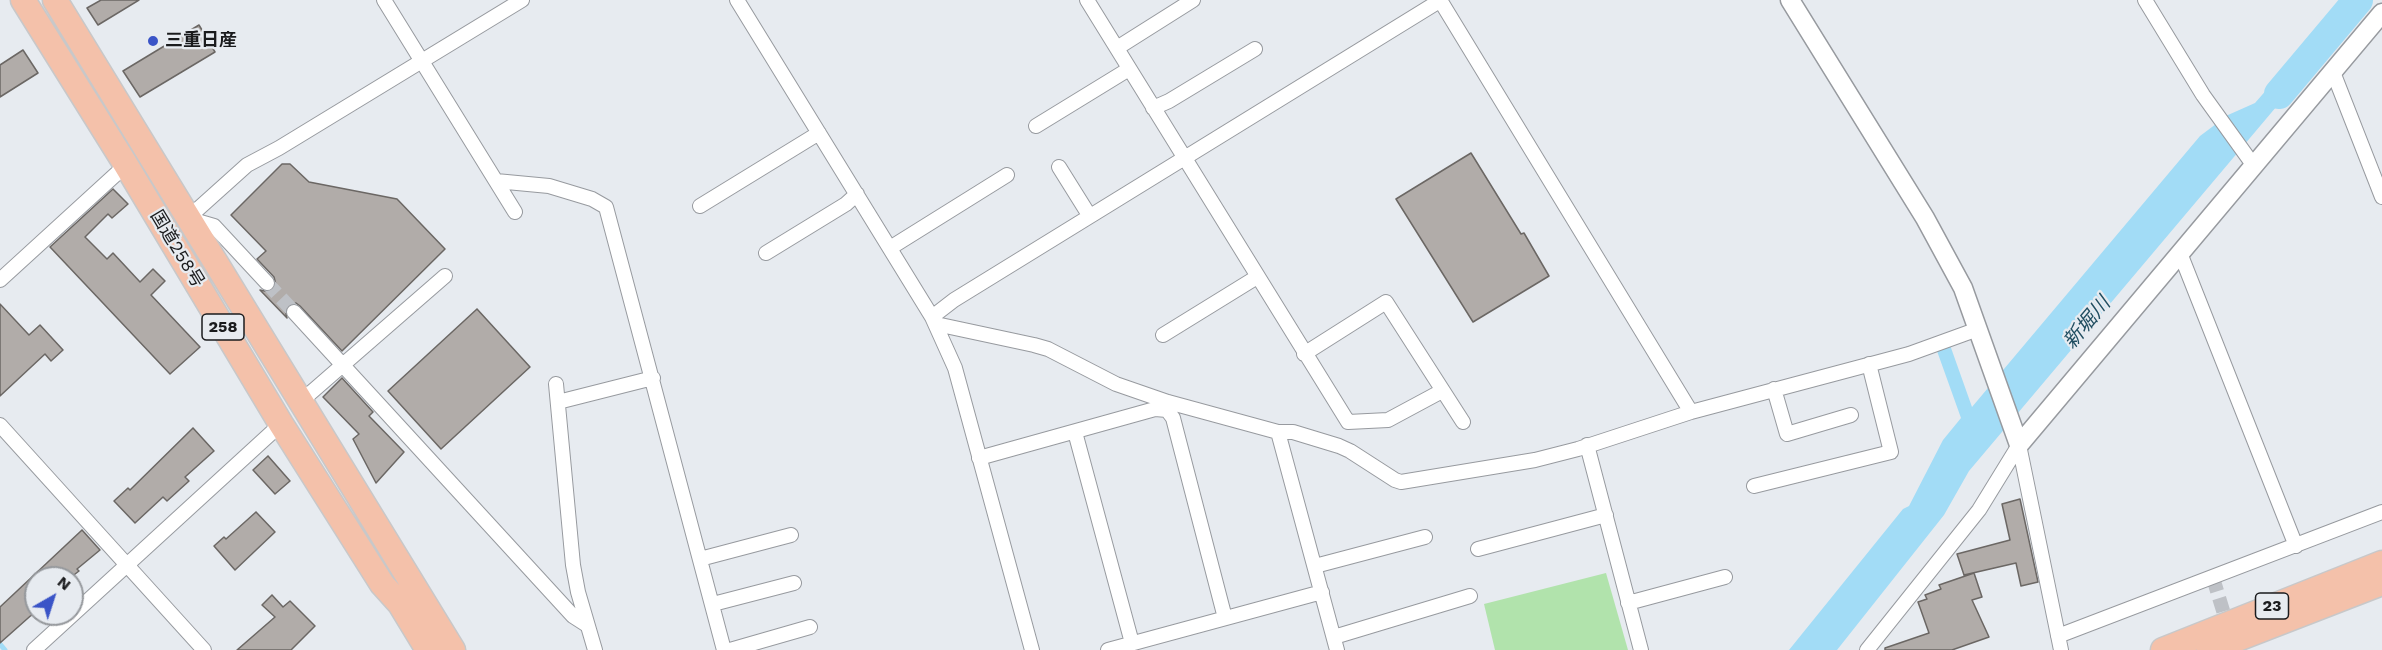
<!DOCTYPE html>
<meta charset="utf-8">
<style>
body{margin:0}
#map{position:relative;width:2382px;height:650px;overflow:hidden;background:#e7ebf0;font-family:"Work Sans",sans-serif}
canvas{display:block}
.north{position:absolute;left:24px;top:566px;width:60px;height:60px;box-sizing:border-box;background:#e7ebf0;border:2px solid #95989c;border-radius:50%;rotate:39deg;font-size:16px;font-weight:700;line-height:24px;text-align:center;color:#1a1b1d}
.north::after{content:'';display:block;margin:auto;width:21px;height:27px;background:#3a54c7;clip-path:polygon(50% 0,100% 100%,50% 72%,0 100%)}
</style>
<div id="map">
<canvas width="2382" height="650"></canvas>
<div class="north">N</div>
</div>
<script>
const ctx = document.querySelector('canvas').getContext('2d');
ctx.lineJoin = 'round';
function paint(path, color) {
  ctx.fillStyle = color;
  ctx.fill(path, 'evenodd');
}
function shape(rows) {
  const path = new Path2D();
  for (const r of rows) {
    path.moveTo(r[0], r[1]);
    for (let i = 2; i < r.length; i += 2) path.lineTo(r[i], r[i + 1]);
  }
  return path;
}
function strokePath(path, color, width, dash) {
  ctx.strokeStyle = color;
  ctx.lineWidth = width;
  ctx.lineCap = dash ? 'butt' : 'round';
  ctx.setLineDash(dash || []);
  ctx.stroke(path);
}
function label(font, color, halo, rows, align = 'center') {
  ctx.font = font + ' "Work Sans","Noto Sans JP",sans-serif';
  ctx.lineWidth = 4.5;
  ctx.setLineDash([]);
  ctx.textBaseline = 'middle';
  ctx.strokeStyle = halo;
  ctx.fillStyle = color;
  for (const [text, x, y, turn = 0] of rows) {
    ctx.save();
    ctx.translate(x, y);
    ctx.rotate((+turn || 0) * Math.PI / 180);
    ctx.textAlign = isNaN(turn) ? turn : align;
    if (halo) ctx.strokeText(text, 0, 0);
    ctx.fillText(text, 0, 0);
    ctx.restore();
  }
}
paint(shape([
 [1606,573,1628,650,1495,650,1484,604]
]), '#b1e3ac');
paint(shape([
 [2296,56,2309,68,1969,471,1944,515,1837,650,1789,650,1903,509,1909,506,1943,440,1961,418,1937,351,1950,345,1972,407,2200,136,2228,115,2255,103]
]), '#a2dcf6');
strokePath(shape([
 [0,644,5,650]
]), '#a2dcf6', 5);
strokePath(shape([
 [2279,94,2358,0]
]), '#a2dcf6', 30);
const building = shape([
 [101,0,139,0,98,25,87,8,101,0],
 [199,25,215,52,140,97,123,71,199,25],
 [23,50,38,73,0,97,0,65,23,50],
 [1471,153,1521,234,1524,233,1549,276,1473,322,1396,199,1471,153],
 [282,164,290,164,309,182,397,199,445,249,342,351,300,306,296,303,288,305,285,310,287,318,260,290,270,292,276,285,274,277,257,259,266,251,231,215,282,164],
 [113,189,128,204,112,218,108,214,85,237,107,259,113,253,140,282,153,269,165,281,151,295,200,347,170,374,50,247,113,189],
 [0,304,29,335,40,325,63,350,51,361,45,354,0,396,0,304],
 [477,309,530,367,441,449,388,391,477,309],
 [342,378,373,412,369,416,404,452,376,483,353,439,359,434,323,397,342,378],
 [193,428,214,451,185,477,189,481,167,501,163,497,135,523,114,501,128,488,130,490,193,428],
 [268,456,290,481,275,494,253,470,268,456],
 [2020,499,2038,582,2021,586,2016,563,1964,575,1957,554,2010,540,2002,504,2020,499],
 [256,512,275,532,235,570,214,546,224,537,226,539,256,512],
 [82,530,100,550,77,569,79,571,70,578,36,578,36,611,0,643,0,607,82,530],
 [1974,573,1982,597,1972,600,1989,637,1952,650,1885,650,1885,648,1929,633,1918,602,1927,599,1925,595,1941,589,1939,585,1974,573],
 [272,595,283,607,290,601,315,626,291,650,237,650,275,617,262,605,272,595]
]);
paint(building, '#b1aca9');
strokePath(building, '#6b6764', 1.5);
strokePath(shape([
 [267,283,294,312],
 [2213,578,2229,630]
]), '#bec1c6', 14, [14, 7]);
const street = shape([
 [384,0,515,212],
 [737,0,932,317,955,368,1032,650],
 [1087,0,1348,422,1388,420,1442,391],
 [1440,0,1691,412],
 [2145,0,2203,95,2254,166],
 [1117,48,1193,0],
 [2333,72,2382,197],
 [1153,108,1169,101,1255,49],
 [1036,126,1129,69],
 [1059,167,1089,215],
 [496,181,549,186,592,199,606,207,724,650],
 [700,206,819,133],
 [188,218,247,165,279,148,522,0],
 [190,219,214,226,267,283],
 [890,248,1007,175],
 [766,253,846,204,857,194],
 [2180,253,2296,546],
 [0,280,126,165],
 [294,312,573,616,587,625],
 [932,317,954,300,1441,0],
 [936,324,1034,345,1048,349,1116,384,1168,402,1278,432,1293,432,1339,446,1350,451,1395,480,1401,482,1535,460,1578,449,1691,412,1909,354,1978,329],
 [1163,335,1257,277],
 [1304,354,1386,302,1463,422],
 [556,384,573,565,578,592,595,650],
 [1774,389,1787,434,1851,415],
 [558,402,653,378],
 [1168,402,1167,410,1173,418,1225,618],
 [299,403,445,276],
 [0,425,204,650],
 [1075,432,1132,643],
 [1278,432,1337,650],
 [1587,445,1641,650],
 [2019,445,2061,650],
 [979,458,1155,409,1167,410],
 [1754,486,1891,452,1869,364],
 [1478,549,1606,515],
 [700,559,791,535],
 [1315,566,1425,537],
 [1628,603,1725,577],
 [713,604,794,583],
 [2058,636,2382,512],
 [1334,637,1470,596],
 [34,650,281,424],
 [730,650,810,627],
 [1108,650,1322,592],
 [1867,650,1979,510,2019,445]
]);
const secondary = shape([
 [1790,0,1925,218,1963,288,2019,445],
 [2019,445,2382,13]
]);
const highway = shape([
 [23,0,126,165,281,424,382,584,400,604,428,650],
 [55,0,453,650],
 [2163,650,2382,563],
 [2209,650,2382,583]
]);
strokePath(street, '#979a9f', 16);
strokePath(secondary, '#979a9f', 21);
strokePath(highway, '#c8c8c9', 27);
strokePath(street, '#fff', 14);
strokePath(secondary, '#fff', 18);
strokePath(highway, '#f4c1aa', 24);
for (const [x, y, r, color] of [
 [153,41,6,"#3a54c7"]
]) {
  const dot = new Path2D();
  dot.arc(x, y, r, 0, 2 * Math.PI);
  ctx.fillStyle = color;
  ctx.fill(dot);
  strokePath(dot, '#e7ebf0', 2);
}
for (const [x, y, w] of [
 [223,327,42],
 [2272,606,33]
]) {
  const box = new Path2D();
  box.roundRect(x - w / 2, y - 13, w, 26, 4.5);
  ctx.fillStyle = '#e7ebf0';
  ctx.fill(box);
  strokePath(box, '#1a1b1d', 1.5);
}
label('bold 16px', '#1a1b1d', null, [
 ["258",223,327],
 ["23",2272,606]
]);
label('bold 18px', '#1a1b1d', '#e7ebf0', [
 ["三重日産",165,41]
], 'left');
label('18px', '#1a1b1d', '#e7ebf0', [
 ["国道258号",177,249,59]
]);
label('italic 20px', '#214e61', '#e7ebf0', [
 ["新堀川",2087,323,-50]
]);
</script>
